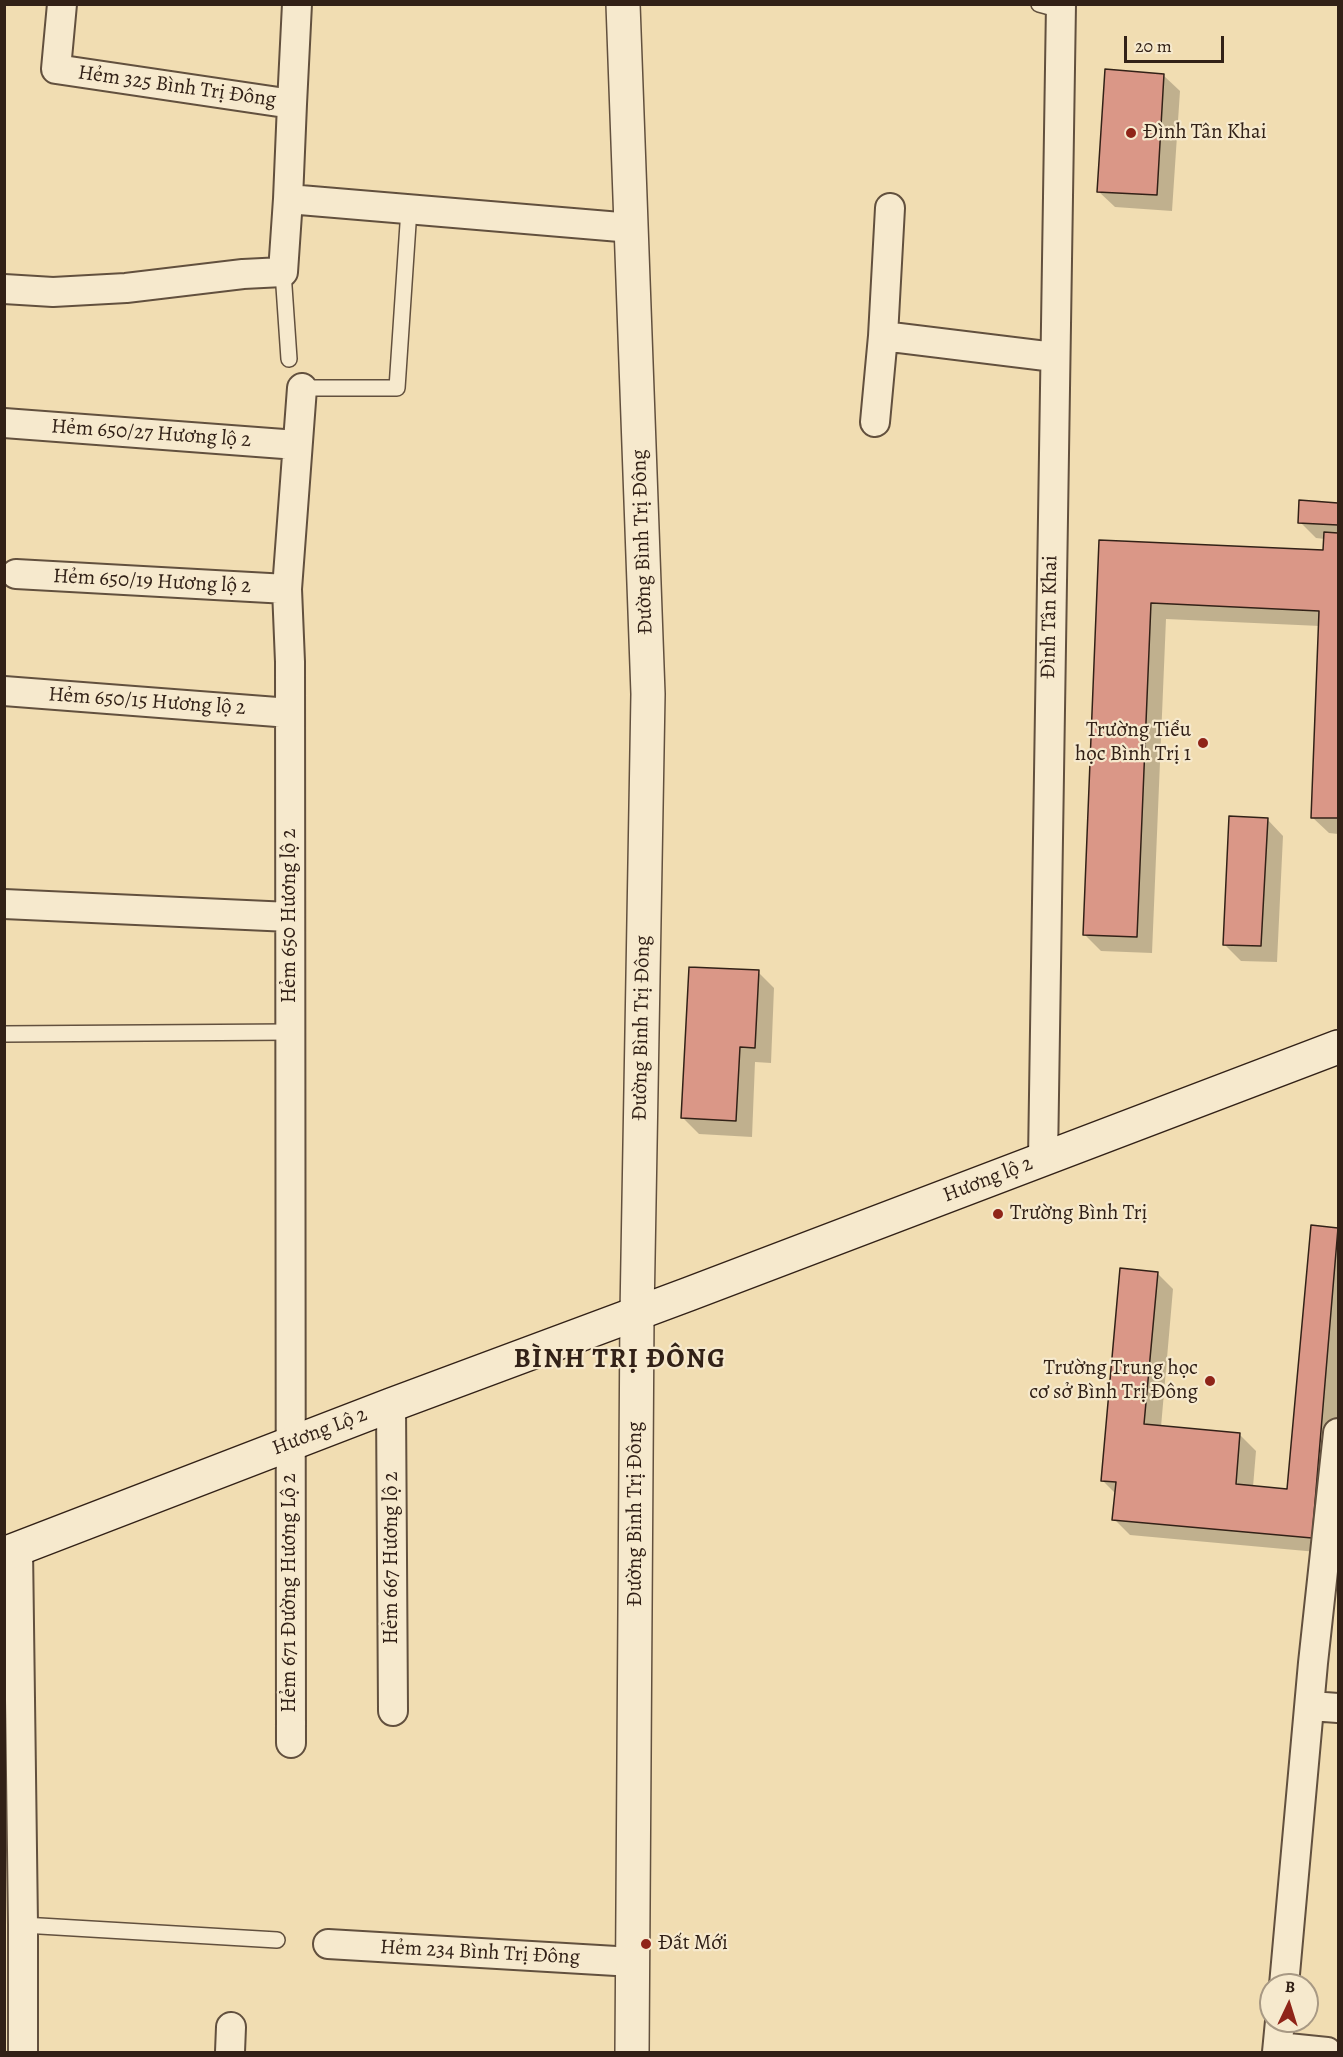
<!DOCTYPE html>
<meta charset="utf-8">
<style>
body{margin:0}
#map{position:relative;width:1343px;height:2057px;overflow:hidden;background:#f1ddb2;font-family:Alegreya,serif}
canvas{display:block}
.frame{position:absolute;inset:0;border:6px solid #322117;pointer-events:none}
.north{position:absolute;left:1259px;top:1973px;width:60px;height:60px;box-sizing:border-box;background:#f6e9cd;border:2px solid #a89984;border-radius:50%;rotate:4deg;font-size:16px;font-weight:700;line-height:24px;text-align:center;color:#322117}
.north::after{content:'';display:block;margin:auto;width:21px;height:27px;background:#8f2418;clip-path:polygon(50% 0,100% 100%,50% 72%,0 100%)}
.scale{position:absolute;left:1124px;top:36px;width:100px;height:27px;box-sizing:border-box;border:3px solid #322117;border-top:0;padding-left:8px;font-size:18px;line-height:21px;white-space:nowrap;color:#322117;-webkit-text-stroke:4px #f6e9cd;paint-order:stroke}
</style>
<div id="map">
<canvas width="1343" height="2057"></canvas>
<div class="frame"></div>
<div class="north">B</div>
<div class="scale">20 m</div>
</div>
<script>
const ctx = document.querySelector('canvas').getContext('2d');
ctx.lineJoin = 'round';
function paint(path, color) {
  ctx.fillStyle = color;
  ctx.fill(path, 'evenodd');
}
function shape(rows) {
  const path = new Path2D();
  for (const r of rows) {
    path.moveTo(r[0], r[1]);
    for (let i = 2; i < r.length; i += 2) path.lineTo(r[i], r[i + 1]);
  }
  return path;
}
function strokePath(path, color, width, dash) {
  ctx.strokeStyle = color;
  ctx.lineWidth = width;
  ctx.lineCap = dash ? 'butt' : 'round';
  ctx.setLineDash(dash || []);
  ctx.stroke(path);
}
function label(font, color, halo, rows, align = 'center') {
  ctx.font = font + ' Alegreya,serif';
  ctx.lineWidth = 4.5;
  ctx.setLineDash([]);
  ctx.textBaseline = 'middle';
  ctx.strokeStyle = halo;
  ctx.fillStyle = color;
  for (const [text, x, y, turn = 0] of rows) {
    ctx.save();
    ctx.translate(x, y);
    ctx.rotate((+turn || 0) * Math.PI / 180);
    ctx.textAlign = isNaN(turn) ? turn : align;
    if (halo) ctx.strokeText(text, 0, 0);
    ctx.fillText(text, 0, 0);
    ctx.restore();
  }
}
paint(shape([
 [1163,75,1180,91,1172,211,1115,207,1098,191],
 [1300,502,1338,504,1338,834,1329,833,1312,817,1320,626,1166,619,1152,953,1101,951,1085,935,1101,542,1325,552,1325,539,1316,538,1300,522],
 [1267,819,1283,836,1277,962,1241,961,1224,944],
 [758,972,774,988,771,1063,755,1062,752,1137,699,1134,683,1118],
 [1312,1227,1338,1229,1338,1433,1328,1553,1130,1535,1114,1519,1116,1494,1102,1480,1157,1273,1173,1289,1161,1427,1240,1435,1256,1451,1253,1487,1288,1490]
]), '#0003');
const building = shape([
 [1105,69,1164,74,1157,195,1097,192,1105,69],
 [1299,500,1338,503,1338,525,1298,523,1299,500],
 [1324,532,1338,533,1338,818,1311,818,1319,611,1151,603,1137,937,1083,935,1099,540,1323,550,1324,532],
 [1229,816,1268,818,1261,946,1223,945,1229,816],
 [689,967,759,970,755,1048,740,1047,736,1121,681,1118,689,967],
 [1311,1225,1338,1228,1312,1538,1112,1520,1116,1482,1101,1481,1120,1268,1158,1272,1144,1424,1240,1433,1236,1484,1287,1489,1311,1225]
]);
paint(building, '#da9787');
strokePath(building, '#322117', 1.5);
const service = shape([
 [1039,4,1061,10],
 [283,272,289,359],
 [302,388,397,388,409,209],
 [4,1034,290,1032],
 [23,1925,277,1940]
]);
const minor = shape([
 [62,4,56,69,292,104,288,199,632,228],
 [292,104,297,4],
 [4,289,53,292,126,288,243,274,283,272,288,199],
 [883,336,1054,357],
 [875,422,883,336,890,208],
 [4,423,297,445],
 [16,574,287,589],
 [4,691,290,713],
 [4,904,290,917],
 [1043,1159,1061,4],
 [391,1405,393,1711],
 [18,1549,23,1925,23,2052],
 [1311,1706,1338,1708],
 [291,1743,290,662,287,589,302,388],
 [328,1944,633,1962],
 [1284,1985,1313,1663,1338,1433],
 [1278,2047,1327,2052],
 [230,2052,231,2027],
 [1277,2052,1280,2021]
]);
const tertiary = shape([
 [623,4,648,694,637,1314,632,2052]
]);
const secondary = shape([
 [4,1554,391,1405,689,1294,1338,1047]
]);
strokePath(service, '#62503e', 18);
strokePath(minor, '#62503e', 32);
strokePath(tertiary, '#62503e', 36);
strokePath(secondary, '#322117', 36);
strokePath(service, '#f6e9cd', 15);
strokePath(minor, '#f6e9cd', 28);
strokePath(tertiary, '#f6e9cd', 33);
strokePath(secondary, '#f6e9cd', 33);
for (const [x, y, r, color] of [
 [1131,133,6,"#8f2418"],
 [1203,743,6,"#8f2418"],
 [998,1214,6,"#8f2418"],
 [1210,1381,6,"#8f2418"],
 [646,1944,6,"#8f2418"]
]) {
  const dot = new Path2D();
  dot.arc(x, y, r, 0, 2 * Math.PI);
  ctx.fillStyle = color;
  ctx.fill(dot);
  strokePath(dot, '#f6e9cd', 2);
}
label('21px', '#322117', '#f6e9cd', [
 ["Hẻm 325 Bình Trị Đông",177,87,8],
 ["Hẻm 650/27 Hương lộ 2",151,434,4],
 ["Đường Bình Trị Đông",643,542,-92],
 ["Hẻm 650/19 Hương lộ 2",152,582,3],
 ["Đình Tân Khai",1050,617,-89],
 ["Hẻm 650/15 Hương lộ 2",147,702,4],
 ["Hẻm 650 Hương lộ 2",290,916,-90],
 ["Đường Bình Trị Đông",642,1028,-89],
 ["Hương lộ 2",988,1180,-21],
 ["Hương Lộ 2",320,1432,-21],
 ["Đường Bình Trị Đông",636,1514,-90],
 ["Hẻm 667 Hương lộ 2",392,1558,-90],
 ["Hẻm 671 Đường Hương Lộ 2",290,1593,-90],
 ["Hẻm 234 Bình Trị Đông",480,1953,3]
]);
label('21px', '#322117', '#f6e9cd', [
 ["Đình Tân Khai",1143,133],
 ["Trường Tiểu",1191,731,"right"],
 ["học Bình Trị 1",1191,755,"right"],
 ["Trường Bình Trị",1010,1214],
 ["Trường Trung học",1198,1369,"right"],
 ["cơ sở Bình Trị Đông",1198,1393,"right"],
 ["Đất Mới",658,1944]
], 'left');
ctx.letterSpacing = '1.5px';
label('bold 27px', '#322117', '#f6e9cd', [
 ["BÌNH TRỊ ĐÔNG",620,1360]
]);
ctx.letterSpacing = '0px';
</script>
